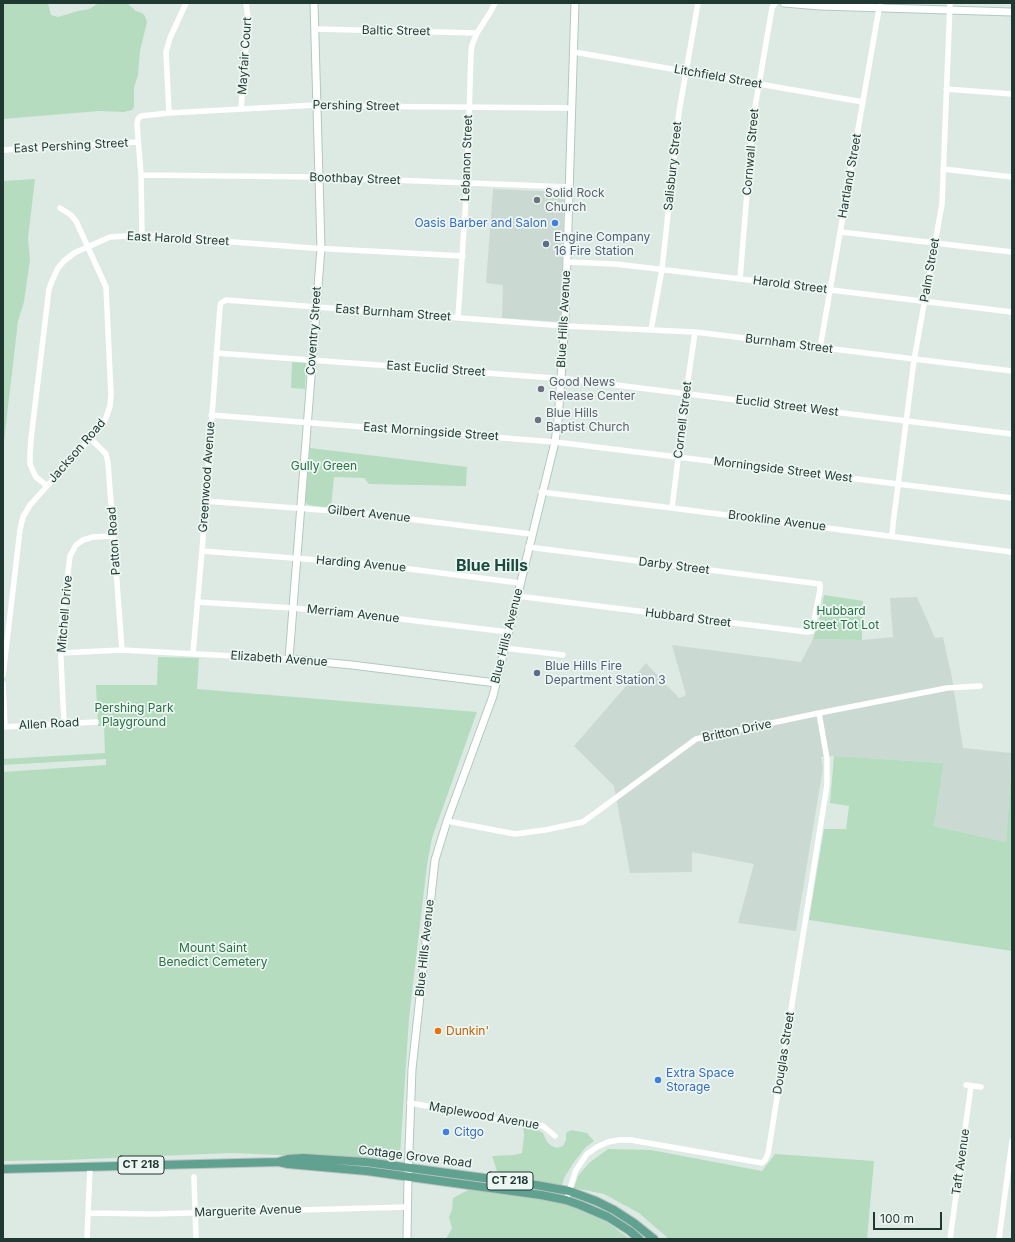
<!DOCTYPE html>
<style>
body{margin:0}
#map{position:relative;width:1015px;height:1242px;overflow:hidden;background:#ddeae4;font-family:Inter,sans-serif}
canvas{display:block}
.frame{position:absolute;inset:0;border:4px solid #1f3932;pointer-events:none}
.scale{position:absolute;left:873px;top:1212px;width:69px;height:18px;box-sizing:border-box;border:2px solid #1f3932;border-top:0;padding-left:5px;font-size:12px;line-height:14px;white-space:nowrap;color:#1f3932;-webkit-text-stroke:3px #edf6f2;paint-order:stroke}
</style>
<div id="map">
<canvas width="1015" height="1242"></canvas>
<div class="frame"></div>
<div class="scale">100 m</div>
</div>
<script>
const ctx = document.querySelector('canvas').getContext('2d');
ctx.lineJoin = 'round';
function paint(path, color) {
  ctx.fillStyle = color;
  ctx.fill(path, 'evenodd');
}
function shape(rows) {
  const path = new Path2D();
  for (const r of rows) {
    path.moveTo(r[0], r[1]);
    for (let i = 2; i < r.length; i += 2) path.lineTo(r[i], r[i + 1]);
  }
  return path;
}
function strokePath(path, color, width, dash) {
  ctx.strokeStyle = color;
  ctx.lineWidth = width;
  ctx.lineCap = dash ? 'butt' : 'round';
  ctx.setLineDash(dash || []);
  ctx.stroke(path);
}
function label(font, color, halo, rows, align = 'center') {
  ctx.font = font + ' Inter,sans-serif';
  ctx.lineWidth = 3.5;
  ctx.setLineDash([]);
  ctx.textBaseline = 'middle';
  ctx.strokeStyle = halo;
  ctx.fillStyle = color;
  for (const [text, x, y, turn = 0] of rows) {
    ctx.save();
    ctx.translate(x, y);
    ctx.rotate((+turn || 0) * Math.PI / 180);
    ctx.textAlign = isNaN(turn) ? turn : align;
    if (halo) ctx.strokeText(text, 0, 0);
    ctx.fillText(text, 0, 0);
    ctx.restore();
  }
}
paint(shape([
 [493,189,564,192,561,318,559,322,502,318,503,285,486,283],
 [917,597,935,638,943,637,952,678,963,748,1012,753,1006,842,934,826,944,763,834,756,821,757,823,768,796,931,738,923,754,864,692,852,692,872,630,873,614,786,574,746,646,663,679,698,686,695,672,645,801,662,813,639,862,640,893,637,890,598]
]), '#cbd9d3');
paint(shape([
 [3,3,48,3,51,15,58,17,78,11,89,9,99,3,127,3,136,11,142,13,145,16,147,22,140,51,138,75,134,87,134,107,132,110,124,112,99,111,3,119],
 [35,179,28,238,30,260,24,302,18,321,3,450,3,181],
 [292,362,306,363,305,389,291,388],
 [310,448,467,467,466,486,369,484,364,478,334,477,331,508,308,505,305,501],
 [824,595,863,601,862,640,813,639,819,620],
 [158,657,199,658,197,689,477,712,432,838,427,865,409,1018,400,1156,398,1160,231,1153,65,1160,3,1161,3,772,106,765,106,759,3,765,3,759,105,753,104,726,98,726,96,685,157,685],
 [834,756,944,763,934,826,1006,842,1012,757,1012,951,809,920,824,829,846,829,849,806,830,803],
 [523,1125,532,1127,543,1133,547,1142,552,1146,557,1148,563,1146,566,1140,566,1133,571,1130,587,1133,594,1141,586,1147,574,1162,564,1178,561,1189,500,1180,492,1156,514,1155,522,1153,524,1135],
 [608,1149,651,1150,762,1171,775,1154,874,1161,867,1239,669,1239,639,1213,604,1194,574,1188,578,1176,589,1163],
 [470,1189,561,1202,597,1215,630,1239,446,1239,452,1228,449,1217,452,1210,453,1198]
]), '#b5dcbf');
const secondary = shape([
 [314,3,321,248,289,659,352,665,496,683],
 [784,3,820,6,1012,12],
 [407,1239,408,1177,412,1069,435,860,447,821,493,696,555,442,558,420,565,321,575,3]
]);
const primary = shape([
 [279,1162,288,1164,367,1171,541,1195,566,1200,580,1205,608,1217,630,1231,639,1239],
 [3,1169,278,1162,288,1159,303,1158,366,1162,536,1185,569,1191,596,1201,614,1210,634,1223,654,1239]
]);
strokePath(secondary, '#b0cac0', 9);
strokePath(primary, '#bcc4c2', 10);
strokePath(shape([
 [315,29,477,33],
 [574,52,863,102],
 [946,89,1012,94],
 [241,109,248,19,246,3],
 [169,113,166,52,170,38,186,3],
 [3,150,138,142],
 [943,169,1012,177],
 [141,175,318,177,569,187],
 [841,232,1012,252],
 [142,235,141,175,137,124,138,119,141,116,169,113,316,105,324,106,572,108],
 [567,262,615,264,658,269,1012,312],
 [740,279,753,119,772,8,775,3],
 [458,318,467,183,471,52,472,45,477,33,491,11,495,3],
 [651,330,662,269,679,112,698,3],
 [820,348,880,3],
 [216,353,567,379,1012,434],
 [211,415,555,442,1012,498],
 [91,439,106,454,108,463,122,650],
 [47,486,36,477,33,471,30,464,30,455,31,439,49,289,52,281,58,268,64,261,74,253,110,237,142,235,312,248,463,256],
 [541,492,672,508,1012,552],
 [205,501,360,513,531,534],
 [672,508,686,394,695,332],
 [892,536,893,524,914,360,942,204,950,3],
 [202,551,370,564,520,583],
 [517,596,807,632,812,631,820,590,820,584,528,547],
 [197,602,293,608,384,617,508,632],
 [504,648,563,655],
 [61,653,122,650,289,659],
 [193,653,202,551,220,307,221,303,226,300,565,326,695,332,1012,371],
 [3,675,20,530,23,517,30,505,104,423,110,406,111,395,106,287,76,221,71,215,60,208],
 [3,684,5,727],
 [64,723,60,638,70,556,76,545,83,540,93,537,113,536],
 [3,727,96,722],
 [447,821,515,834,545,830,583,822,696,739,819,713,947,688,980,686],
 [966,1085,981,1087],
 [410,1103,439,1108,486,1118,543,1126,555,1136],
 [194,1177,196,1239],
 [566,1200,576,1170,587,1154,597,1147,608,1142,619,1140,631,1140,762,1163,765,1160,768,1154,827,785,827,759,819,713],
 [88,1213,153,1214,408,1207],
 [87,1239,90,1166],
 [950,1239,971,1086],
 [999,1239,1012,1141]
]), '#fff', 5.5);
strokePath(secondary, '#fff', 7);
strokePath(primary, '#60a190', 8);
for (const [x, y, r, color] of [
 [537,200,4,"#6b7280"],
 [555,223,4,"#3f7fe0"],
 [546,244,4,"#5c6f8a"],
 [541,389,4,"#6b7280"],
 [538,420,4,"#6b7280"],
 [537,673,4,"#5c6f8a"],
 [438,1031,4,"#e8710a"],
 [658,1080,4,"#3f7fe0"],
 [446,1132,4,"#3f7fe0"]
]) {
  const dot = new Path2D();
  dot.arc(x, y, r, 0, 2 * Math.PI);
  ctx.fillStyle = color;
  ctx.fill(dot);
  strokePath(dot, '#edf6f2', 1.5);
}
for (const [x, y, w] of [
 [141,1165,46],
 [510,1181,46]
]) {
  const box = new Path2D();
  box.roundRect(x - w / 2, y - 9, w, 18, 3);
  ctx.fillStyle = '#edf6f2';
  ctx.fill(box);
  strokePath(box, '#1f3932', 1);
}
label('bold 11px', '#1f3932', null, [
 ["CT 218",141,1165],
 ["CT 218",510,1181]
]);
label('12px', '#1f3932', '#edf6f2', [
 ["Baltic Street",396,31,1],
 ["Mayfair Court",245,56,-86],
 ["Litchfield Street",718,77,10],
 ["Pershing Street",356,106,1],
 ["East Pershing Street",71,146,-3],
 ["Cornwall Street",751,152,-85],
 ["Lebanon Street",467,158,-88],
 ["Salisbury Street",673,166,-84],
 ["Hartland Street",850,176,-80],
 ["Boothbay Street",355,179,2],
 ["East Harold Street",178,239,3],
 ["Palm Street",930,270,-80],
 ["Harold Street",790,285,7],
 ["East Burnham Street",393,313,4],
 ["Blue Hills Avenue",564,319,-87],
 ["Coventry Street",314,331,-86],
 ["Burnham Street",789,344,7],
 ["East Euclid Street",436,369,4],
 ["Euclid Street West",787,406,7],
 ["Cornell Street",683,420,-83],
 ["East Morningside Street",431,432,4],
 ["Jackson Road",77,451,-49],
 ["Morningside Street West",783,470,7],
 ["Greenwood Avenue",207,477,-86],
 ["Gilbert Avenue",369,514,6],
 ["Brookline Avenue",777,521,7],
 ["Patton Road",114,541,-94],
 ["Harding Avenue",361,564,5],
 ["Darby Street",674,566,7],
 ["Mitchell Drive",65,614,-85],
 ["Merriam Avenue",353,614,6],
 ["Hubbard Street",688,618,7],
 ["Blue Hills Avenue",507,636,-76],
 ["Elizabeth Avenue",279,659,4],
 ["Allen Road",49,724,-3],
 ["Britton Drive",737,731,-12],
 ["Blue Hills Avenue",425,948,-84],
 ["Douglas Street",784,1053,-81],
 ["Maplewood Avenue",484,1116,10],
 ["Cottage Grove Road",415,1157,7],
 ["Taft Avenue",961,1162,-82],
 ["Marguerite Avenue",248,1211,-2]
]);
label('12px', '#5b616d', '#edf6f2', [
 ["Solid Rock",545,193],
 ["Church",545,207],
 ["Good News",549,382],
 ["Release Center",549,396],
 ["Blue Hills",546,413],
 ["Baptist Church",546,427]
], 'left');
label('12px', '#366cbe', '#edf6f2', [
 ["Oasis Barber and Salon",547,223,"right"],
 ["Extra Space",666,1073],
 ["Storage",666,1087],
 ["Citgo",454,1132]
], 'left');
label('12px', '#4e5e75', '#edf6f2', [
 ["Engine Company",554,237],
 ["16 Fire Station",554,251],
 ["Blue Hills Fire",545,666],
 ["Department Station 3",545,680]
], 'left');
label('12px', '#287144', '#edf6f2', [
 ["Gully Green",324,466],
 ["Hubbard",841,611],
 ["Street Tot Lot",841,625],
 ["Pershing Park",134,708],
 ["Playground",134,722],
 ["Mount Saint",213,948],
 ["Benedict Cemetery",213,962]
]);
label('12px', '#c56008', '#edf6f2', [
 ["Dunkin'",446,1031]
], 'left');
label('bold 16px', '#1b4b3f', '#edf6f2', [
 ["Blue Hills",492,566]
]);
</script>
